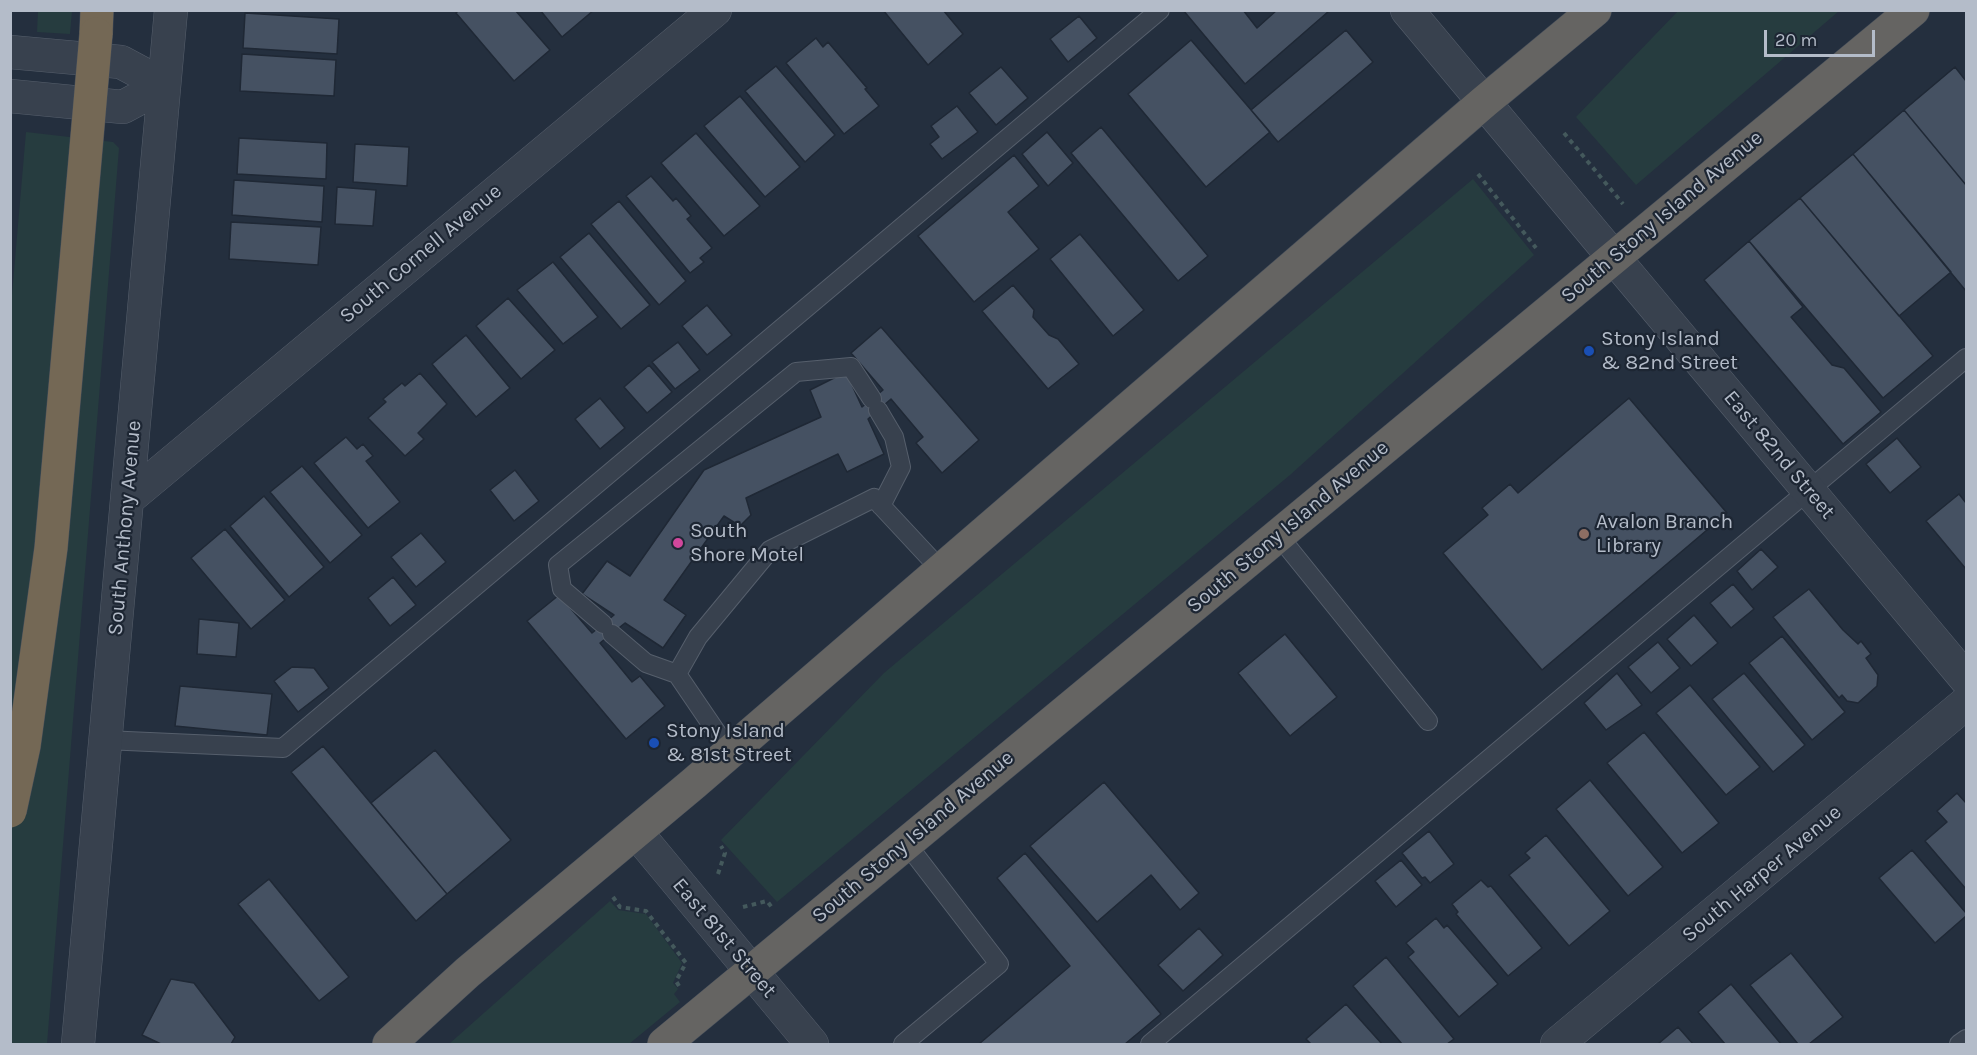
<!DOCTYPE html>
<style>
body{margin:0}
#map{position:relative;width:1977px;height:1055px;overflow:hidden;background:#242f3e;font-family:Karla,sans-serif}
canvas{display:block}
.frame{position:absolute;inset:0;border:12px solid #b4bcc9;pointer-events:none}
.scale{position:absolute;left:1764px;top:30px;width:111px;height:27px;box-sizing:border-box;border:3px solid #b4bcc9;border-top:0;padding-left:8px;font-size:18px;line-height:21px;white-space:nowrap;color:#b4bcc9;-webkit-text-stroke:4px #1d2633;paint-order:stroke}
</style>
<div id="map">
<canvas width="1977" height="1055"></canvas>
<div class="frame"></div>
<div class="scale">20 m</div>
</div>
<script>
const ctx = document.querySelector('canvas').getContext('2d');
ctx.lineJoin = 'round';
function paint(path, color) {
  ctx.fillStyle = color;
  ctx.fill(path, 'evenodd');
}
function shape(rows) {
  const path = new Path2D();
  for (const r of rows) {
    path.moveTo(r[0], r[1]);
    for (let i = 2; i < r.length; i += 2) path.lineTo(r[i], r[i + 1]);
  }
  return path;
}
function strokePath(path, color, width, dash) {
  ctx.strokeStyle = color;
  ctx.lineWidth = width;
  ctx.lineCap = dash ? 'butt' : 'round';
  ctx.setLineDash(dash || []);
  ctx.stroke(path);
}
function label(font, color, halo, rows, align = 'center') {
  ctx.font = font + ' Karla,sans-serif';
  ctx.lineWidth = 4.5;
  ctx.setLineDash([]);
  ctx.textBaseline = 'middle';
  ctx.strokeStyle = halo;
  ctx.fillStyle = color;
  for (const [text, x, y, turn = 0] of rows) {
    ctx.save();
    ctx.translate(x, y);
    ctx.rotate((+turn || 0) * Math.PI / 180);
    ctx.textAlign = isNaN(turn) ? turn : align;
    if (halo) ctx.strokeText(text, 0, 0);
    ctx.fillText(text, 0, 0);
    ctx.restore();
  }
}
paint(shape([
 [1679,10,1839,11,1636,185,1576,117],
 [38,11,72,11,70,34,37,32],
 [26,132,113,142,119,148,47,1044,11,1044,10,318],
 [1473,179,1534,255,1290,475,777,902,721,840,884,673],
 [610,901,618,910,646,914,682,963,673,983,678,989,674,994,680,1002,629,1044,449,1044]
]), '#263c3f');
const building = shape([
 [459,10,515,10,550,50,514,81,456,13,459,10],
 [540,10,594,10,562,37,540,10],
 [883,10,943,10,963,34,928,65,883,10],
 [1183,10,1243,10,1257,28,1277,10,1329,11,1245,84,1183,10],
 [245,13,339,19,337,54,243,48,245,13],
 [1079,16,1097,38,1068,62,1050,39,1079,16],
 [1346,30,1373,62,1278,142,1251,110,1346,30],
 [816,38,823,47,828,42,867,88,865,89,879,106,844,134,786,63,816,38],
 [1191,40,1270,132,1206,187,1128,94,1191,40],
 [242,54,336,60,334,96,240,91,242,54],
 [776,66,835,135,805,162,745,91,776,66],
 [1001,67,1028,98,996,125,969,93,1001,67],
 [1955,67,1966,81,1966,185,1904,110,1955,67],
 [740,96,800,167,765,197,704,126,740,96],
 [957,106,978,132,942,159,930,144,939,137,931,126,957,106],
 [1904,110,1966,185,1966,291,1853,154,1904,110],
 [1101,127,1208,256,1178,281,1071,153,1101,127],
 [1047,132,1073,163,1048,186,1022,154,1047,132],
 [696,133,760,206,724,236,661,163,696,133],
 [239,138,327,143,326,179,237,174,239,138],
 [355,144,409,147,407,186,353,182,355,144],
 [1853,154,1951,272,1899,316,1800,198,1853,154],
 [1014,155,1039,186,1008,212,1039,249,974,302,918,236,1014,155],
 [651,176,673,201,676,198,691,216,687,219,712,248,700,258,704,262,690,273,626,196,651,176],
 [234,180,324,186,322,222,232,215,234,180],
 [337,187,376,190,373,226,335,224,337,187],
 [1800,198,1933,356,1883,398,1749,241,1800,198],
 [619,201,686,281,659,305,591,224,619,201],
 [231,222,321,227,318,265,229,259,231,222],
 [589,233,650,305,621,329,560,257,589,233],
 [1080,234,1144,310,1113,336,1050,259,1080,234],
 [1749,241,1803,307,1791,317,1832,365,1844,368,1881,412,1843,444,1704,280,1749,241],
 [553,262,598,317,563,344,517,290,553,262],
 [1013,285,1034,310,1033,317,1049,335,1058,339,1079,364,1048,389,982,311,1013,285],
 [508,298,555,350,521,379,476,326,508,298],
 [707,305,732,335,707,355,682,326,707,305],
 [881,327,979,440,942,473,916,443,923,437,891,399,868,419,884,454,847,472,838,454,746,498,751,515,740,526,724,516,664,600,686,615,663,648,625,623,600,643,632,682,640,676,665,706,626,739,527,621,559,595,592,633,614,615,582,594,607,561,630,576,704,470,821,417,810,390,846,372,862,407,883,390,851,353,881,327],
 [466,335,510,388,476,417,432,364,466,335],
 [678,342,700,370,675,389,652,362,678,342],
 [649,365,672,392,647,413,624,387,649,365],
 [420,373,447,404,418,433,424,439,405,456,368,418,386,402,383,399,402,383,405,386,420,373],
 [600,398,625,428,600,449,575,419,600,398],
 [1629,398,1727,513,1542,670,1443,553,1488,515,1482,508,1510,484,1518,493,1629,398],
 [346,437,357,449,363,444,373,456,366,461,400,502,368,528,314,463,346,437],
 [1897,438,1921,467,1890,493,1866,464,1897,438],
 [302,466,362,535,330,563,270,492,302,466],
 [515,470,539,501,514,521,490,490,515,470],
 [1959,494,1966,503,1966,569,1926,521,1959,494],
 [264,496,324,567,289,597,230,526,264,496],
 [225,529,285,600,251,629,191,558,225,529],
 [421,533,446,562,416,587,391,557,421,533],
 [1761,549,1778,567,1752,590,1737,571,1761,549],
 [393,577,416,605,390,626,368,598,393,577],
 [1733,584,1754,609,1731,628,1710,603,1733,584],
 [1809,589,1843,630,1858,644,1861,641,1871,654,1866,658,1878,675,1877,686,1858,703,1847,701,1842,695,1839,698,1773,617,1809,589],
 [1694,615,1718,643,1691,666,1667,639,1694,615],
 [199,619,239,623,236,657,197,654,199,619],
 [1285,634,1337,697,1290,736,1238,673,1285,634],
 [1782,636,1845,712,1812,740,1749,663,1782,636],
 [1658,642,1680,668,1651,693,1628,667,1658,642],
 [292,667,314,668,329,688,298,712,274,681,292,667],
 [1617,673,1642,705,1606,730,1584,703,1617,673],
 [1744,673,1805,745,1773,772,1712,699,1744,673],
 [1690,685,1760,767,1726,795,1656,713,1690,685],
 [180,686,272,694,267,735,175,726,180,686],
 [1644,732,1719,823,1682,853,1607,763,1644,732],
 [323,746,447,894,416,921,291,772,323,746],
 [435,750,511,840,447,894,371,803,435,750],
 [1590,780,1663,867,1628,896,1556,809,1590,780],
 [1104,782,1199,893,1180,910,1151,875,1097,922,1030,846,1104,782],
 [1957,793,1966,803,1966,889,1925,841,1947,822,1937,811,1957,793],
 [1429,831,1454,864,1430,883,1425,877,1422,878,1402,853,1429,831],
 [1546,835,1610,911,1569,946,1509,875,1530,858,1525,853,1546,835],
 [1912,850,1966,913,1966,916,1935,943,1879,878,1912,850],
 [1025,853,1161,1014,1125,1044,979,1044,1070,966,997,878,1025,853],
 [1401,860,1422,885,1396,907,1375,881,1401,860],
 [269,879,349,977,319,1001,238,904,269,879],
 [1481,880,1488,887,1491,886,1542,948,1508,976,1456,914,1458,912,1452,904,1481,880],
 [1436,918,1444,928,1447,925,1498,984,1459,1017,1408,957,1414,952,1406,943,1436,918],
 [1199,928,1223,955,1183,991,1158,965,1199,928],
 [1791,953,1843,1017,1809,1044,1798,1044,1750,985,1791,953],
 [1386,957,1454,1039,1447,1044,1402,1044,1353,986,1386,957],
 [171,979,194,983,235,1037,231,1044,161,1044,142,1035,171,979],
 [1731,984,1781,1044,1725,1044,1698,1012,1731,984],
 [1346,1004,1382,1044,1311,1044,1306,1039,1346,1004],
 [1678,1027,1693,1044,1658,1044,1678,1027]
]);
paint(building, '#455162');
strokePath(building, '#1f2835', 1.5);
const service = shape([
 [878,410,894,437,901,467,881,506],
 [1278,535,1428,721],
 [603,624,562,589,558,565,796,372,851,367,872,399],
 [612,634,646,663,677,674],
 [105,740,283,748,1160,10],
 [730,752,677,674,698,637,770,550,874,498,941,570],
 [903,1044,999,964,906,843],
 [1150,1044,1966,358],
 [1959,1044,1966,1039]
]);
const minor = shape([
 [1407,10,1966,679],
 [10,52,121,62,164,85],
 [10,96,123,107,164,85],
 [128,499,715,10],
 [636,832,812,1044],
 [78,1044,171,10],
 [1557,1044,1966,703]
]);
const trunk = shape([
 [389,1044,468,972,693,784,1484,102,1595,10],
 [664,1044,1913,10]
]);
const motorway = shape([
 [96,34,97,10]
]);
strokePath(service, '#565f6c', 20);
strokePath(minor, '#565f6c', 34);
strokePath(trunk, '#434c59', 34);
strokePath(motorway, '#434c59', 34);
strokePath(shape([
 [1564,133,1623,204],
 [1478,174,1536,248],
 [718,874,725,853,721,846],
 [613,897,620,907,646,911,686,963,676,981,679,986],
 [743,907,767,901,773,909]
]), '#44595c', 4, [4.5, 4.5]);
strokePath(service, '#38414e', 18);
strokePath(minor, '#38414e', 33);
strokePath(trunk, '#656462', 33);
strokePath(motorway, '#746855', 33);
const motorwayBridge = shape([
 [10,811,24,746,51,548,96,34]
]);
strokePath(motorwayBridge, '#434c59', 34, []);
strokePath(motorwayBridge, '#746855', 33);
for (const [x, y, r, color] of [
 [1589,351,6,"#1a4fb4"],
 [1584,534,6,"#8d6e63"],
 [678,543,6,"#d1479c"],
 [654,743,6,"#1a4fb4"]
]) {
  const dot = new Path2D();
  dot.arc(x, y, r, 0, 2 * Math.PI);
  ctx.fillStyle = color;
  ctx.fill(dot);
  strokePath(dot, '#1d2633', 2);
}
label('21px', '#b4bcc9', '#1d2633', [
 ["South Stony Island Avenue",1662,217,-40],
 ["South Cornell Avenue",421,254,-40],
 ["East 82nd Street",1779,455,50],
 ["South Stony Island Avenue",1288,527,-40],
 ["South Anthony Avenue",125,528,-85],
 ["South Stony Island Avenue",913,837,-40],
 ["South Harper Avenue",1762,874,-40],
 ["East 81st Street",724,938,50]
]);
label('21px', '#b4bcc9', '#1d2633', [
 ["Stony Island",1601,339],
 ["& 82nd Street",1601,363],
 ["Avalon Branch",1596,522],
 ["Library",1596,546],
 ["South",690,531],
 ["Shore Motel",690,555],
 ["Stony Island",666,731],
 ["& 81st Street",666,755]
], 'left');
</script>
